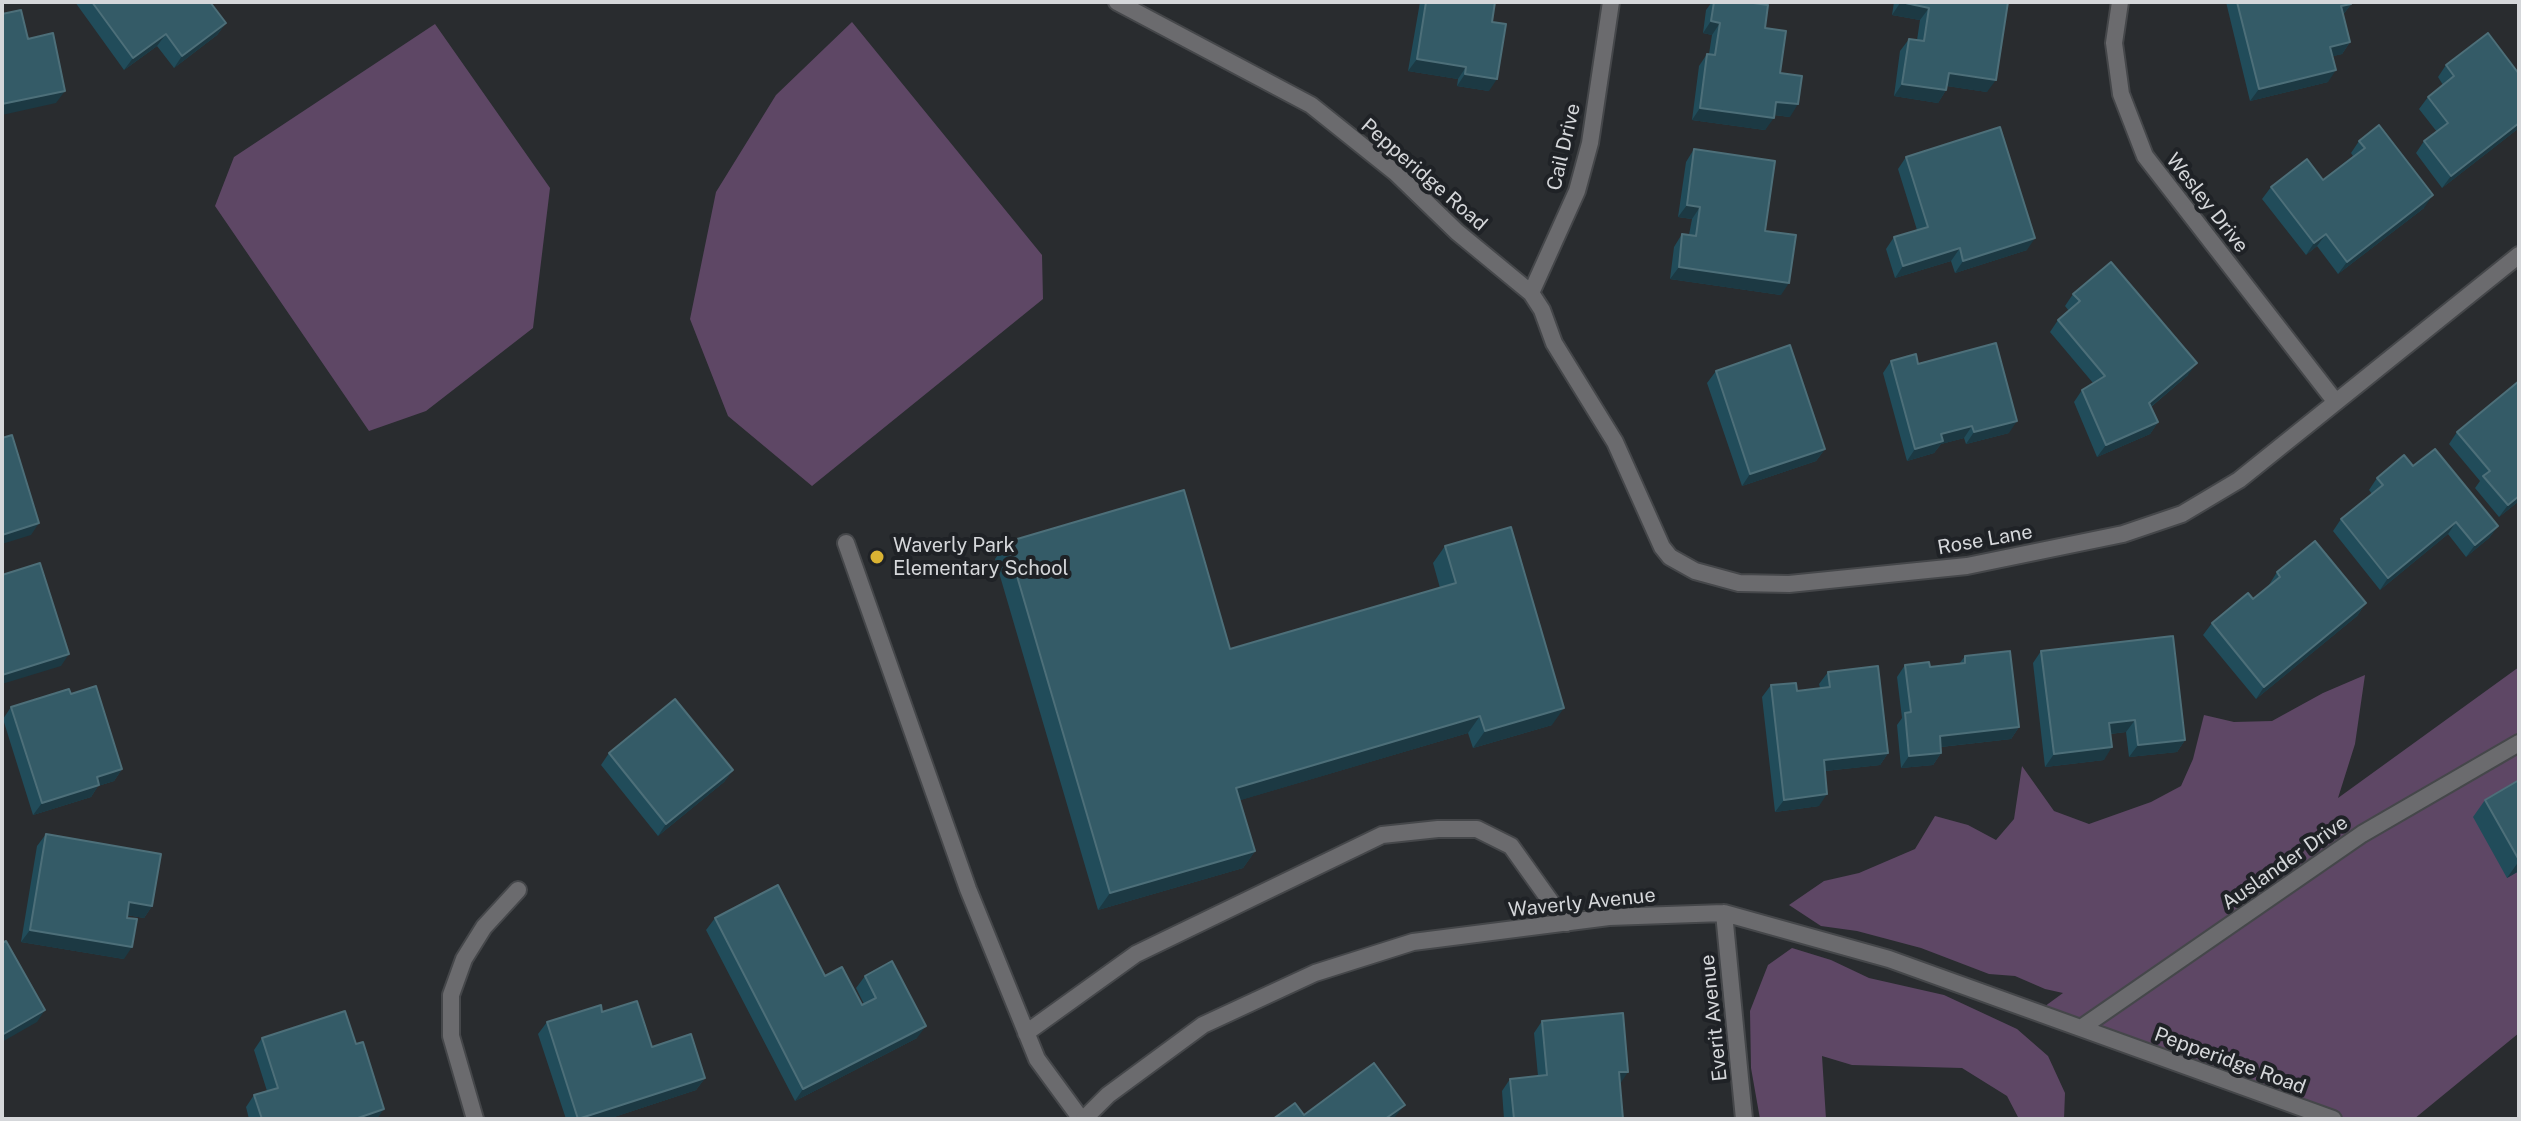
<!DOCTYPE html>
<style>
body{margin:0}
#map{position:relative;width:2521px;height:1121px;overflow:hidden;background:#292c2f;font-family:"Public Sans",sans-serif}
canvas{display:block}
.frame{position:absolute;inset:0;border:4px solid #d5d7da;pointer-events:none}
</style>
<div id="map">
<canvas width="2521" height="1121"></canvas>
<div class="frame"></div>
</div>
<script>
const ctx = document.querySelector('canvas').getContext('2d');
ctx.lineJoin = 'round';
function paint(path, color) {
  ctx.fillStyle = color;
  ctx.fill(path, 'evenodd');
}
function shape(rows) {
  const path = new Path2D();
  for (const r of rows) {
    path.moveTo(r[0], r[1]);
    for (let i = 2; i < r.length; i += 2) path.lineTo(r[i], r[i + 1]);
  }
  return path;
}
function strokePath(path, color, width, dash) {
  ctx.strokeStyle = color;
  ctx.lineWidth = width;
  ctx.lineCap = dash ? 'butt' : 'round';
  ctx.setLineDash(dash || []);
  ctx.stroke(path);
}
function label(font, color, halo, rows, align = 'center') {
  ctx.font = font + ' "Public Sans",sans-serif';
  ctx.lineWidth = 8;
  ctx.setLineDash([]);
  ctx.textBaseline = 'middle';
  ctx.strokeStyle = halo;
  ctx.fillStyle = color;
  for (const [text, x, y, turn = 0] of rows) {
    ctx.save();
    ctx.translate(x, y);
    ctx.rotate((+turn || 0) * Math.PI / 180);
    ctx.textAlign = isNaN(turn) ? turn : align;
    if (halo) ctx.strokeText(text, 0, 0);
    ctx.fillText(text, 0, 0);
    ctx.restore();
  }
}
paint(shape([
 [852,22,1042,255,1043,299,812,486,728,416,690,319,716,192,776,95],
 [435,24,550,188,533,328,426,411,369,431,215,206,234,157],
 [2519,667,2519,1033,2414,1119,2309,1119,2037,1012,2063,993,2045,989,2015,976,1989,974,1921,948,1857,931,1821,926,1789,905,1824,881,1859,873,1915,849,1935,816,1968,825,1996,840,2014,819,2022,766,2054,811,2089,824,2151,802,2181,786,2193,759,2204,715,2234,722,2272,721,2323,693,2365,675,2355,744,2338,798],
 [1792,948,1831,960,1869,978,1944,995,2017,1029,2048,1056,2065,1093,2064,1119,2019,1119,2007,1096,1962,1068,1852,1065,1822,1056,1826,1119,1760,1119,1751,1068,1750,1011,1768,965]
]), '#5e4765');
const lane = shape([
 [846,543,968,889,1037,1059,1081,1119],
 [1026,1033,1136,954,1382,835,1438,829,1477,829,1511,846,1566,923]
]);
const street = shape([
 [1117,2,1311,105,1396,173,1457,232,1531,293,1542,310,1554,343,1615,442,1662,547,1670,557,1695,571,1739,583,1789,584,1967,566,2123,534,2182,514,2239,480,2519,255],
 [2120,2,2114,43,2121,94,2145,156,2335,401],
 [1531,293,1577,191,1590,143,1611,2],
 [1724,913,1744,1119],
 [2081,1028,2362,834,2519,743],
 [475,1119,451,1036,451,995,464,959,484,927,518,890],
 [1084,1119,1108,1095,1203,1025,1315,973,1413,942,1609,917,1724,913,1889,959,2333,1119]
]);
strokePath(lane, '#45474a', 20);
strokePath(street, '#45474a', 20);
strokePath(lane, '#6b6b6e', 16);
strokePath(street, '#6b6b6e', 16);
paint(shape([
 [75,2,210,2,226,23,217,35,174,68,157,46,124,70],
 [1420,2,1501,2,1495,2,1492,22,1489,91,1457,86,1458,79,1408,71],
 [1712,2,1746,2,1765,28,1780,73,1790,117,1774,115,1765,130,1692,120,1699,66,1707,54,1709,54,1712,35,1703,33,1706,10],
 [1894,2,2008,2,1987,92,1947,86,1946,90,1938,103,1894,96,1900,51,1909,39,1917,40,1920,20,1892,15],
 [2226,2,2350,2,2351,4,2343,15,2350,42,2342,54,2333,56,2328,82,2250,101],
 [2446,65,2519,74,2519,128,2442,188,2416,153,2424,141,2437,132,2419,109,2428,97,2443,85,2438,77],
 [2359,141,2424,208,2338,274,2317,246,2306,255,2262,199,2271,187,2323,180,2353,156,2351,153],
 [1694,149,1765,231,1781,295,1670,279,1674,247,1682,234,1689,235,1692,219,1678,217,1686,162],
 [1906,157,2027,250,1955,273,1951,261,1895,278,1886,249,1894,237,1917,230,1898,169],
 [2073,294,2188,375,2151,407,2158,422,2150,434,2097,457,2074,402,2082,390,2093,383,2050,332,2058,320,2069,311,2065,306],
 [1891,361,1918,364,2009,433,1966,444,1964,438,1941,444,1934,453,1907,461,1883,373],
 [1716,371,1825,449,1816,461,1742,486,1707,383],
 [2519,381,2519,501,2499,517,2475,488,2480,481,2449,444,2457,432],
 [2413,466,2498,526,2489,538,2466,557,2448,534,2380,590,2333,531,2341,519,2372,494,2369,490,2377,478],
 [1007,542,1230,649,1440,588,1433,563,1445,546,1552,725,1473,748,1468,733,1240,800,1255,851,1243,868,1098,910,995,559],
 [2277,572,2366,603,2357,616,2256,699,2203,635,2212,623,2253,599,2269,586,2269,585],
 [2041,651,2185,740,2177,752,2129,757,2126,732,2110,734,2104,760,2045,767,2033,663],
 [1965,656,2019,727,2011,739,1941,747,1941,753,1933,765,1901,768,1897,725,1902,718,1897,677,1905,665,1930,667,1959,664],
 [1828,672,1888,753,1880,765,1825,771,1819,806,1775,812,1762,697,1771,685,1797,691,1820,688,1819,684],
 [11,707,122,769,114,781,98,786,91,797,33,815,3,719],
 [609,753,733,770,724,782,658,836,601,765],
 [2519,780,2519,871,2507,878,2473,817,2485,800],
 [46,834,152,906,144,918,127,915,124,959,21,942,37,846],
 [715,918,825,976,862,1005,864,1004,856,988,865,976,917,1038,795,1101,706,930],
 [602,1012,652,1047,705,1078,696,1090,608,1119,566,1119,538,1034,547,1022],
 [1542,1021,1620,1084,1623,1119,1504,1119,1502,1091,1510,1079,1538,1076,1534,1033],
 [262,1038,377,1119,249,1119,246,1107,254,1095,267,1091,254,1050]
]), '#214c5a');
paint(shape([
 [1900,3,1929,8,1920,20,1892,15],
 [2351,4,2342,16,2341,6],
 [1711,21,1720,23,1712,35,1703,33],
 [226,23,217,35,174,68,182,56],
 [166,34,157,46,124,70,133,58],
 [2350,42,2342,54,2322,59,2330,47],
 [1417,59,1466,67,1458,79,1408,71],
 [2336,70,2328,82,2250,101,2259,89],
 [1949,73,1996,80,1987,92,1940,85],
 [1465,74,1497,79,1489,91,1457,86],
 [1902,84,1946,90,1938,103,1894,96],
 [65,91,56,103,2,115,2,104],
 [1776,102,1798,104,1790,117,1768,114],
 [1700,108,1774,118,1765,130,1692,120],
 [2519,123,2519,128,2442,188,2451,176],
 [2433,195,2424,208,2338,274,2347,262],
 [1687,205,1700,207,1692,219,1678,217],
 [2326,234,2317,246,2306,255,2314,243],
 [2035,238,2027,250,1955,273,1963,261],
 [1960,248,1951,261,1895,278,1903,266],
 [1679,267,1789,283,1781,295,1670,279],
 [2197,363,2188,375,2141,415,2149,403],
 [2017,421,2009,433,1966,444,1974,432],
 [2158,422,2150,434,2097,457,2106,445],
 [1972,426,1964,438,1941,444,1934,453,1907,461,1915,449,1941,434],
 [1825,449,1816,461,1742,486,1750,474],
 [2519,496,2519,501,2499,517,2508,505],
 [2456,522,2448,534,2380,590,2388,578],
 [39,523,31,535,2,544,2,535],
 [2498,526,2489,538,2466,557,2475,545],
 [2366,603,2357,616,2256,699,2264,687],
 [69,654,61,666,2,684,2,675],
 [1564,708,1552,725,1473,748,1485,731],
 [1480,716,1468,733,1224,805,1236,788],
 [2135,720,2126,732,2100,735,2109,723],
 [2019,727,2011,739,1931,748,1940,736],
 [2185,740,2177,752,2129,757,2138,745],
 [2112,747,2104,760,2045,767,2054,754],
 [1888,753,1880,765,1815,772,1824,760],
 [1941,753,1933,765,1901,768,1909,756],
 [122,769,114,781,98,786,91,797,33,815,42,803,97,777],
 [733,770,724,782,658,836,666,824],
 [1827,794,1819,806,1775,812,1784,800],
 [1255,851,1243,868,1098,910,1110,893],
 [2519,861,2519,871,2507,878],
 [129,902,152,906,144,918,121,914],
 [30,930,132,947,124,959,21,942],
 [45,1010,37,1022,2,1042,2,1035],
 [926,1026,917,1038,795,1101,803,1089],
 [1619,1072,1628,1072,1620,1084],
 [705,1078,696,1090,608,1119,580,1119],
 [1405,1105,1393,1119,1385,1119],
 [384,1109,377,1119,355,1119]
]), '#1c3943');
const building = shape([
 [92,2,210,2,226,23,182,56,166,34,133,58,92,2],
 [1426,2,1495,2,1492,22,1506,24,1497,79,1465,74,1466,67,1417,59,1426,2],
 [1714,2,1746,2,1768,5,1765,28,1786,31,1780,73,1802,76,1798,104,1776,102,1774,118,1700,108,1707,54,1715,55,1720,23,1711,21,1714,2],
 [1901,2,2008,2,1996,80,1949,73,1946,90,1902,84,1909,39,1924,41,1929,8,1901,2],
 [2237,2,2350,2,2351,4,2341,6,2350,42,2330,47,2336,70,2259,89,2237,2],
 [21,10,28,39,53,33,65,91,2,104,2,14,21,10],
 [2488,33,2519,74,2519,123,2451,176,2424,141,2448,123,2428,97,2454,76,2446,65,2488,33],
 [2379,125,2433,195,2347,262,2326,234,2314,243,2271,187,2307,159,2323,180,2365,148,2359,141,2379,125],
 [2000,127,2035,238,1963,261,1960,248,1903,266,1894,237,1928,227,1906,157,2000,127],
 [1694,149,1775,161,1765,231,1796,235,1789,283,1679,267,1682,234,1696,236,1700,207,1687,205,1694,149],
 [2111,262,2197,363,2149,403,2158,422,2106,445,2082,390,2105,376,2058,320,2080,301,2073,294,2111,262],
 [1996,343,2017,421,1974,432,1972,426,1941,434,1943,441,1915,449,1891,361,1916,354,1918,364,1996,343],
 [1790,345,1825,449,1750,474,1716,371,1790,345],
 [2519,381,2519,496,2508,505,2483,476,2490,471,2457,432,2519,381],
 [12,435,39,523,2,535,2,438,12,435],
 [2435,449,2498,526,2475,545,2456,522,2388,578,2341,519,2383,485,2377,478,2404,455,2413,466,2435,449],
 [1184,490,1230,649,1456,583,1445,546,1511,527,1564,708,1485,731,1480,716,1236,788,1255,851,1110,893,1007,542,1184,490],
 [2315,541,2366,603,2264,687,2212,623,2248,593,2253,599,2280,577,2277,572,2315,541],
 [40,563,69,654,2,675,2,575,40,563],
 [2173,636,2185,740,2138,745,2135,720,2109,723,2112,747,2054,754,2041,651,2173,636],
 [2010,651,2019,727,1940,736,1941,753,1909,756,1905,713,1911,712,1905,665,1929,662,1930,667,1965,663,1965,656,2010,651],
 [1878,666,1888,753,1824,760,1827,794,1784,800,1771,685,1796,683,1797,691,1830,687,1828,672,1878,666],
 [96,686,122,769,97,777,99,785,42,803,11,707,69,689,71,694,96,686],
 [675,699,733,770,666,824,609,753,675,699],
 [2519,780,2519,860,2485,800,2519,780],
 [46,834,161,854,152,906,129,902,127,918,137,919,132,947,30,930,46,834],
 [778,885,825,976,842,967,862,1005,876,998,865,976,892,961,926,1026,803,1089,715,918,778,885],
 [6,941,45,1010,2,1035,2,943,6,941],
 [637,1001,652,1047,691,1034,705,1078,578,1119,547,1022,601,1005,602,1012,637,1001],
 [345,1011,356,1044,363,1042,384,1109,355,1119,262,1119,254,1095,278,1088,262,1038,345,1011],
 [1623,1013,1628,1072,1619,1072,1623,1119,1514,1119,1510,1079,1547,1075,1542,1021,1623,1013],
 [1374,1063,1405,1105,1385,1119,1273,1119,1295,1103,1304,1115,1374,1063]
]);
paint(building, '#345b67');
strokePath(building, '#4d6f79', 2);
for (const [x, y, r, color] of [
 [877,557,8,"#dab333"]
]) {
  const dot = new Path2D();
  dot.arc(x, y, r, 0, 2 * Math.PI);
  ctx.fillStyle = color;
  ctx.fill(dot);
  strokePath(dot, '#1f2226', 3);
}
label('20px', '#d5d7da', '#1f2226', [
 ["Cail Drive",1564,147,-77],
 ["Pepperidge Road",1424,175,41],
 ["Wesley Drive",2207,203,52],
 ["Rose Lane",1985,540,-10],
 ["Auslander Drive",2285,863,-35],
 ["Waverly Avenue",1582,903,-6],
 ["Everit Avenue",1714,1018,-96],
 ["Pepperidge Road",2230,1061,20]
]);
label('20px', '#d5d7da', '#1f2226', [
 ["Waverly Park",893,546],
 ["Elementary School",893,569]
], 'left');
</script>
